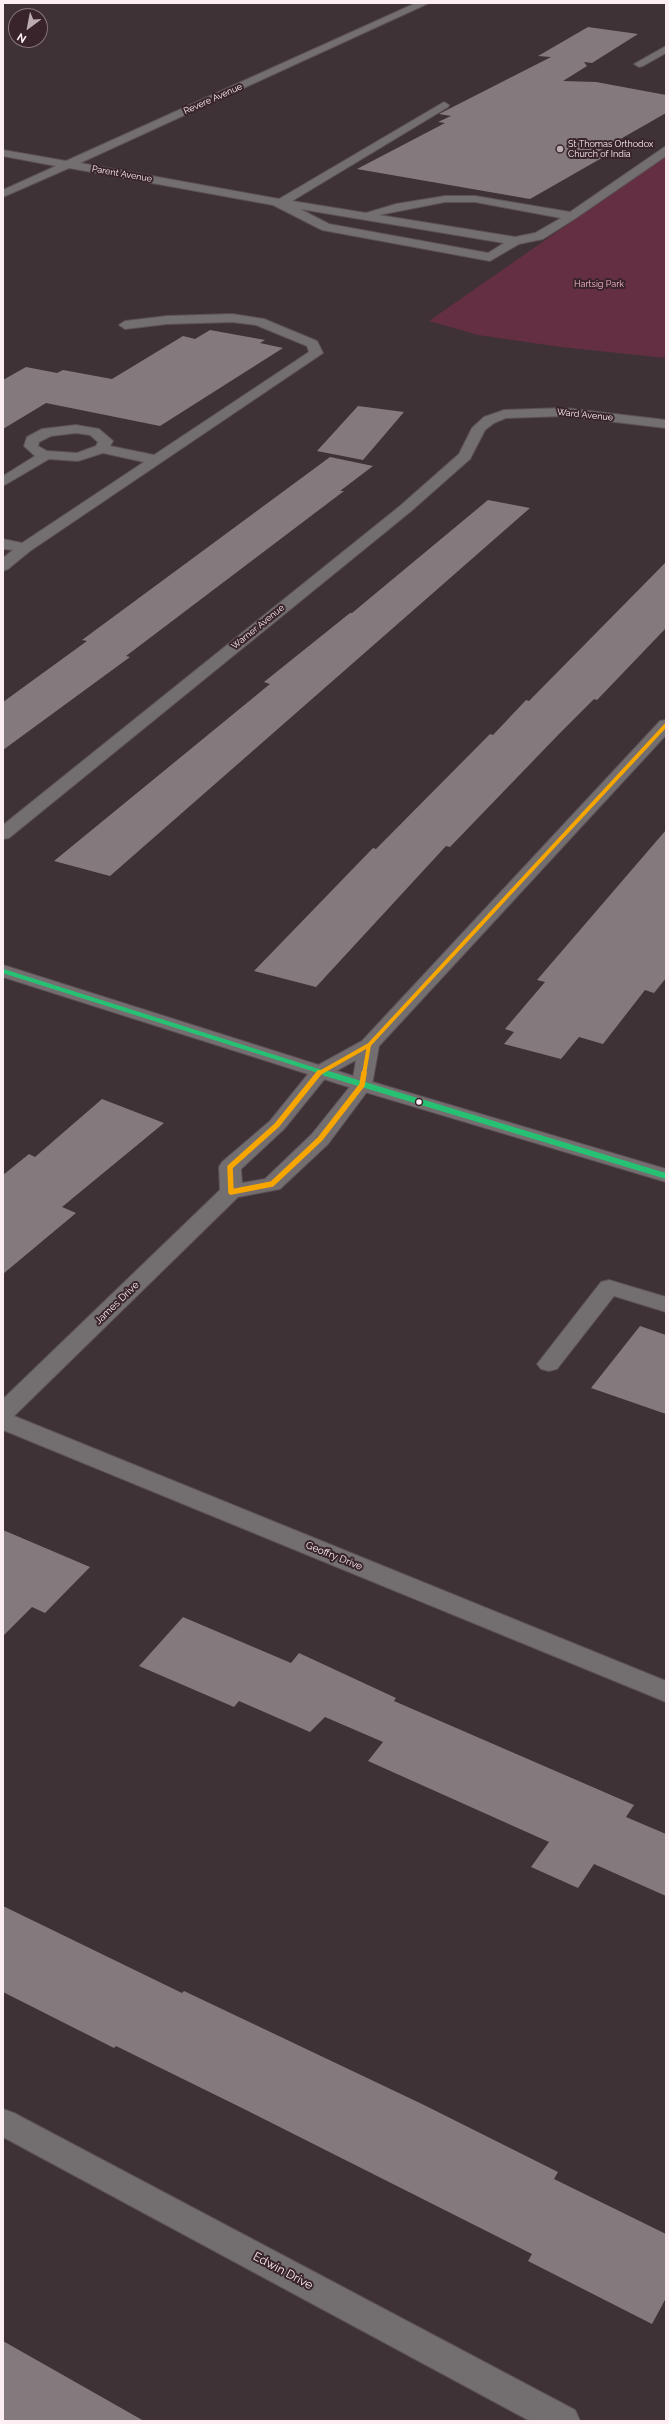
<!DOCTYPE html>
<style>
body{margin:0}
#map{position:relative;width:669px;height:2424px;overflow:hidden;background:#3e3236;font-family:Raleway,sans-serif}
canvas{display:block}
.frame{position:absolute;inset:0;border:4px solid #fceef2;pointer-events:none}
.north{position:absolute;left:8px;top:8px;width:40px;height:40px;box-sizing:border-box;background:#38242a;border:1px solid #86757a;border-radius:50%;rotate:212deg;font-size:11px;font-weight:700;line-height:16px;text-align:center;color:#fceef2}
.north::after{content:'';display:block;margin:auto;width:14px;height:18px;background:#baacb0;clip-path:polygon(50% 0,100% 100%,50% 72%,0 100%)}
</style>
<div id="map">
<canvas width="669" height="2424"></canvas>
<div class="frame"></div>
<div class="north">N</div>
</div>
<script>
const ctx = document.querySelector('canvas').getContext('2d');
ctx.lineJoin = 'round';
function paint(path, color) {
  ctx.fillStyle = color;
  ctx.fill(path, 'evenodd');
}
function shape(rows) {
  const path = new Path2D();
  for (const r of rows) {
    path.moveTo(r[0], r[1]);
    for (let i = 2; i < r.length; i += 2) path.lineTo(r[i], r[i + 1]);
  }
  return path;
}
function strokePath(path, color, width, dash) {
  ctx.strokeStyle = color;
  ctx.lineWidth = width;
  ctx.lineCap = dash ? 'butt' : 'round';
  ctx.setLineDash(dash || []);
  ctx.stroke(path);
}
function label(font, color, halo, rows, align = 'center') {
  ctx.font = font + ' Raleway,sans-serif';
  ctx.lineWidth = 4;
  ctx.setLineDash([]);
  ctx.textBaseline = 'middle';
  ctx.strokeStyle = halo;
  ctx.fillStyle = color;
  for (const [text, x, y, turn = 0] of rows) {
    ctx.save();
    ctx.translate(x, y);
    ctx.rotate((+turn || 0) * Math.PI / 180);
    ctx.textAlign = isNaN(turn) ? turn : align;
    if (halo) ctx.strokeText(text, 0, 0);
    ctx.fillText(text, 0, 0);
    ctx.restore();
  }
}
paint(shape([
 [666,156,666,358,561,347,478,335,429,321]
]), '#642f43');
paint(shape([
 [588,27,638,34,592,63,584,62,587,66,563,81,596,82,666,95,666,113,596,153,607,155,530,199,357,169,445,123,438,122,451,116,439,114,551,57,538,56],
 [210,330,265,340,260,343,283,348,160,426,46,403,3,429,3,380,26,367,57,373,63,370,112,379,183,336,195,339],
 [358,406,404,412,363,460,317,451],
 [330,457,373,466,340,491,344,491,126,656,130,657,3,750,3,702,87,641,82,640],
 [488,500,530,508,110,876,54,861,270,684,264,682,350,613,352,613],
 [666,562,666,628,597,700,594,699,559,734,450,847,446,846,316,987,254,971,373,848,376,849,490,734,493,735,526,700,529,701],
 [666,830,666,978,654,993,645,990,603,1044,579,1037,561,1059,504,1044,514,1032,505,1029,545,982,537,980],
 [102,1099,164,1123,62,1207,76,1213,3,1274,3,1175,29,1154,35,1157],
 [640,1326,666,1335,666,1414,591,1388],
 [3,1530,90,1567,45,1613,32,1607,3,1636],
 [183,1617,291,1663,299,1653,396,1698,394,1701,634,1805,626,1817,666,1834,666,1896,594,1864,578,1888,531,1867,549,1842,368,1761,383,1742,325,1717,310,1732,239,1701,234,1707,139,1666],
 [3,1906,182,1993,184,1991,422,2104,558,2172,554,2179,666,2234,666,2298,652,2324,528,2261,532,2254,244,2109,116,2046,114,2048,3,1992],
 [3,2341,144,2421,3,2421]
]), '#847a7d');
const minor = shape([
 [416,3,429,3,80,163,279,199,444,102,449,105,448,107,292,201,366,213,396,204,445,196,475,196,570,212,666,146,666,156,576,218,543,239,519,244,490,261,322,230,273,205,69,168,3,197,3,190,56,166,3,156,3,150,66,161,416,3],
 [445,202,475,202,561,218,535,233,515,237,379,215,445,202],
 [300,209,504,243,488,253,329,224,300,209],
 [666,46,666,53,643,66,639,67,634,64,666,46],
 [232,314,264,319,317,341,323,353,30,551,8,569,3,571,3,558,13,550,3,549,3,539,22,543,144,462,103,453,78,461,49,459,3,486,3,476,35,456,24,446,27,437,42,429,76,425,99,429,113,441,110,446,154,455,309,352,307,346,256,325,232,322,167,324,125,329,119,325,125,321,167,316,232,314],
 [76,433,90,435,98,442,96,446,77,453,47,451,38,446,39,442,51,436,76,433],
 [564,408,666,420,666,428,564,416,506,418,494,423,485,430,470,459,410,512,9,838,3,839,3,825,400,506,459,454,472,428,484,417,504,410,564,408],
 [666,720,666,735,379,1046,372,1085,328,1144,280,1189,238,1197,14,1416,666,1681,666,1702,3,1430,3,1399,220,1190,219,1167,222,1162,270,1121,313,1068,362,1041,660,721,666,720],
 [356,1060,352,1084,312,1134,265,1179,242,1183,241,1169,284,1129,327,1076,356,1060],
 [609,1280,666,1297,666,1312,614,1296,557,1369,549,1371,541,1369,537,1364,541,1359,601,1282,609,1280],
 [3,2109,14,2113,575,2410,580,2421,530,2421,3,2137,3,2109]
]);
const major = shape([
 [3,965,369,1081,666,1169,666,1182,355,1089,3,977,3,965]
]);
strokePath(minor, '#5c5155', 2);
strokePath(major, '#5c5155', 2);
paint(minor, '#736e6f');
paint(major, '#756e70');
strokePath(shape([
 [3,971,328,1074]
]), '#26c172', 4);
strokePath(shape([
 [325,1073,666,1176]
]), '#26c172', 5.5);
strokePath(shape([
 [369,1045,666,725],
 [318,1074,369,1045],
 [364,1074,369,1045]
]), '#f7a600', 4);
strokePath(shape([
 [319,1073,277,1125,230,1167,231,1192,272,1184,320,1139,362,1085,364,1073]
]), '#f7a600', 5.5);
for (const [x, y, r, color] of [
 [560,149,4,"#baacb0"],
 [419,1102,3.5,"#fceef2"]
]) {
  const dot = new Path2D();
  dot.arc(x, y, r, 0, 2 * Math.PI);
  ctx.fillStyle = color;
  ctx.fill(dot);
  strokePath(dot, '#38242a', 1.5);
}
label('9px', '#fceef2', '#38242a', [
 ["Revere Avenue",213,99,-24],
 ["Parent Avenue",122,174,10],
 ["Ward Avenue",585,415,6],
 ["Warner Avenue",258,627,-39]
]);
label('9px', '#fceef2', '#38242a', [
 ["St Thomas Orthodox",568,144],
 ["Church of India",568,154]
], 'left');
label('9px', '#f6b7ca', '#38242a', [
 ["Hartsig Park",599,284]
]);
label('10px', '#fceef2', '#38242a', [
 ["James Drive",117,1303,-44],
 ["Geoffry Drive",334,1556,22]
]);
label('12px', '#fceef2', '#38242a', [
 ["Edwin Drive",283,2271,28]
]);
</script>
